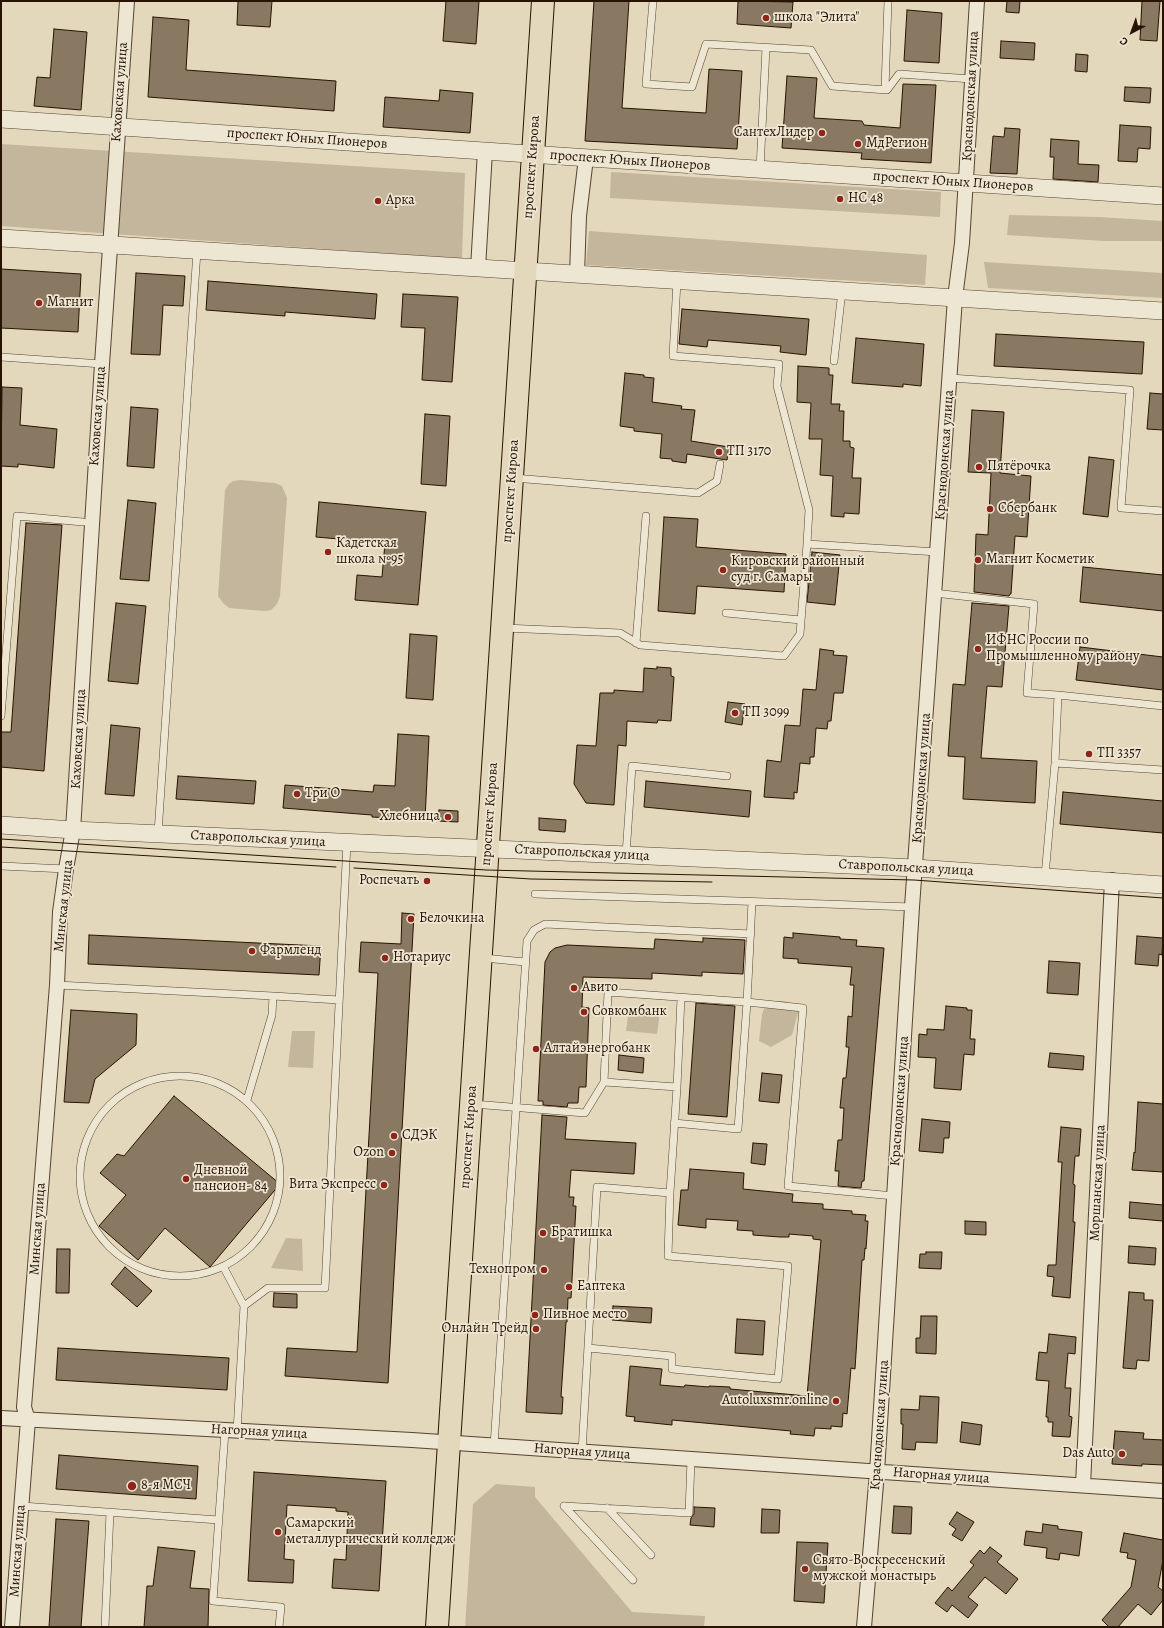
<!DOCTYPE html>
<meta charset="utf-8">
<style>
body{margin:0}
#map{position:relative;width:1164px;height:1628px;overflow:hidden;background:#e3d8bc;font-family:Alegreya,serif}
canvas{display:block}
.frame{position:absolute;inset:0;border:2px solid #281200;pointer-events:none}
.north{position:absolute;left:1112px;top:12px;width:40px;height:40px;-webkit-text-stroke:3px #ede6d3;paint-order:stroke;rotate:221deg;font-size:11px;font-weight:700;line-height:16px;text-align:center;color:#281200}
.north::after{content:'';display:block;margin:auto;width:14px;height:18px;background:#281200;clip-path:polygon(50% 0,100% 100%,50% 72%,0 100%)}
</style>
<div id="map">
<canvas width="1164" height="1628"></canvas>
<div class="frame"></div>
<div class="north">С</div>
</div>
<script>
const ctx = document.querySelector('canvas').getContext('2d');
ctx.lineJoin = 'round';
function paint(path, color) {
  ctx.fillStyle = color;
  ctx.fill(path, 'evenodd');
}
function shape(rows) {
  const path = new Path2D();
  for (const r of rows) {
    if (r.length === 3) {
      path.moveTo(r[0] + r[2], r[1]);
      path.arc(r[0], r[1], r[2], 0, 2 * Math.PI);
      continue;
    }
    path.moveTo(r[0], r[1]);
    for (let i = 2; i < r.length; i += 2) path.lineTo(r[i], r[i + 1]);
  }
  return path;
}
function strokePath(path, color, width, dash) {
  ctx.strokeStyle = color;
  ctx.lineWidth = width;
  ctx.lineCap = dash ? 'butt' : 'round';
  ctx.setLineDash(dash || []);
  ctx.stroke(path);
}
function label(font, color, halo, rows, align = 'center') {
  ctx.font = font + ' Alegreya,serif';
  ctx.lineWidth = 3.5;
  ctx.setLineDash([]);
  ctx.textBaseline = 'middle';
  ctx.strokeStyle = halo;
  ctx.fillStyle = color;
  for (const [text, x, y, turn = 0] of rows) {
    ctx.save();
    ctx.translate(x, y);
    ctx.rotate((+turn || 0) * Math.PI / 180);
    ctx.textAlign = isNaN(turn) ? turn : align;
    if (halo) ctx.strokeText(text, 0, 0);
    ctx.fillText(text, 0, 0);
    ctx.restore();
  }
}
paint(shape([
 [1,144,465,173,462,259,1,226],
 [611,172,941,192,940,217,610,198],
 [1009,215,1099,217,1163,221,1163,241,1104,241,1007,235],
 [589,231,927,255,925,285,586,265],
 [984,262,1163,273,1163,298,988,288],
 [240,480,275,483,282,486,287,498,280,596,277,604,271,610,264,611,229,608,223,603,218,596,225,490,229,484,233,481],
 [767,1001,785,1001,794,1005,799,1009,792,1035,771,1047,759,1041,762,1014],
 [629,1009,660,1012,657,1034,626,1031],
 [292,1031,315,1031,313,1068,288,1067],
 [286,1238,302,1239,303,1271,271,1268],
 [496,1484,535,1487,535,1497,632,1612,705,1616,704,1627,465,1627,473,1504]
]), '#c3b69c');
const building = shape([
 [238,1,272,1,270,27,237,25,238,1],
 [446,1,479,1,476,44,443,41,446,1],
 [594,1,629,1,622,108,706,113,709,69,742,71,737,149,585,141,594,1],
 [738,1,793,2,791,28,737,24,738,1],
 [1007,1,1020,1,1019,13,1006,12,1007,1],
 [1142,1,1160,1,1157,41,1140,40,1142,1],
 [907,10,942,13,939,63,904,61,907,10],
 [153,17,189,20,186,70,336,81,334,111,148,97,153,17],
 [54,29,87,32,81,110,34,106,37,77,50,78,54,29],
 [1001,41,1035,43,1034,60,1000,58,1001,41],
 [1076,54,1088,55,1087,72,1075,71,1076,54],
 [787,76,817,78,814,118,862,121,864,125,900,128,903,84,936,85,931,163,861,159,862,153,782,148,787,76],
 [1125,87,1151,88,1150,103,1124,101,1125,87],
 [440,90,473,93,470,133,383,127,385,97,439,101,440,90],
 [1120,125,1151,127,1150,149,1138,148,1137,162,1118,161,1120,125],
 [1005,128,1020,129,1017,174,990,173,993,136,1004,137,1005,128],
 [1051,139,1079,141,1078,164,1099,165,1098,182,1053,179,1054,157,1050,157,1051,139],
 [1,269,81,274,78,332,1,328,1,269],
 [136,273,185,276,183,306,163,305,160,355,131,354,136,273],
 [208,281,377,294,375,319,285,312,285,316,206,310,208,281],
 [403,294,458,297,452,382,422,380,425,328,401,327,403,294],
 [682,309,809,319,806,355,780,352,781,346,708,340,707,347,679,344,682,309],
 [996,334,1144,342,1142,374,994,366,996,334],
 [856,338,924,344,921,386,903,384,903,387,852,383,856,338],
 [798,366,829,368,829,375,833,375,831,404,840,404,839,411,844,411,843,441,850,441,850,447,854,448,852,478,861,478,859,514,844,513,844,517,831,516,833,476,820,475,822,439,809,439,811,403,797,402,798,366],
 [625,373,644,375,644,377,654,378,652,402,682,406,681,409,695,410,691,441,729,447,727,460,687,454,686,463,672,461,672,459,660,458,662,434,634,431,634,428,620,426,625,373],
 [2,387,22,388,20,425,57,429,54,468,18,464,18,467,1,466,2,387],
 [1150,393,1163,394,1163,430,1147,429,1150,393],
 [131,407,158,409,154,468,127,466,131,407],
 [972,410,1004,412,1000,473,1031,476,1027,537,1015,536,1011,594,1010,594,1009,596,974,592,976,534,988,535,991,473,968,472,972,410],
 [425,414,450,416,446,486,421,484,425,414],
 [1089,457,1114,460,1108,517,1083,514,1089,457],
 [128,500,156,503,149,581,120,579,128,500],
 [319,502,426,512,418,605,355,600,357,575,382,577,385,543,316,537,319,502],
 [664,517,698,519,696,547,786,554,784,592,697,586,695,614,658,611,664,517],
 [26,523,62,525,44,771,1,767,1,732,11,732,26,523],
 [812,552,840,555,835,605,807,602,812,552],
 [1083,567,1163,575,1163,611,1080,602,1083,567],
 [116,603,146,606,138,684,108,681,116,603],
 [972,603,1009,606,1002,687,987,686,981,758,1037,761,1035,803,963,799,965,757,948,756,953,684,965,685,972,603],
 [410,634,437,636,433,700,406,698,410,634],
 [1080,647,1163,657,1163,690,1076,680,1080,647],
 [820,649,834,651,833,655,847,656,843,693,834,693,831,721,828,721,827,729,816,728,814,757,810,757,810,764,800,763,797,793,794,792,794,799,764,797,767,760,781,762,785,725,800,726,803,689,816,690,820,649],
 [657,667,671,668,671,676,674,677,671,721,658,720,657,723,627,721,626,746,618,745,614,805,586,803,574,784,577,745,596,746,600,693,614,693,614,690,643,692,644,668,657,669,657,667],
 [728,702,745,704,742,725,725,722,728,702],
 [111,725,140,728,134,796,105,794,111,725],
 [398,734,429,736,425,820,372,817,372,815,283,808,285,785,373,792,374,785,395,786,398,734],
 [178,776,256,781,254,804,176,799,178,776],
 [646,781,751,791,749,817,644,807,646,781],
 [1063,792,1163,801,1163,833,1060,824,1063,792],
 [439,810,458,811,458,822,438,821,439,810],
 [539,818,566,820,565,832,539,830,539,818],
 [402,913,414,914,388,1383,285,1376,287,1348,357,1352,378,973,359,972,361,942,401,944,402,913],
 [793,933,840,937,840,939,857,940,856,946,884,948,864,1181,862,1181,861,1188,838,1186,839,1171,835,1171,838,1140,842,1140,844,1108,840,1108,843,1078,846,1078,849,1047,846,1047,848,1016,852,1017,853,1000,854,985,850,985,852,967,798,963,798,959,783,958,784,937,793,938,793,933],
 [89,935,321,946,319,975,88,964,89,935],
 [1137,936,1163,938,1162,955,1159,954,1158,966,1135,964,1137,936],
 [703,938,745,940,743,974,702,972,702,976,652,973,652,979,583,977,582,1007,589,1008,586,1087,579,1087,578,1103,568,1103,567,1107,543,1105,543,1101,538,1101,545,962,550,952,555,948,567,945,654,949,655,939,703,942,703,938],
 [1049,961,1080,963,1078,995,1047,993,1049,961],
 [696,1003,735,1006,727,1117,688,1114,696,1003],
 [946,1006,967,1008,967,1010,972,1010,970,1039,975,1039,974,1055,964,1054,961,1090,934,1088,936,1058,918,1057,919,1034,927,1035,927,1029,944,1030,946,1006],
 [71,1010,137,1014,136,1045,95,1079,89,1103,64,1102,71,1010],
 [1050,1053,1084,1056,1083,1070,1048,1067,1050,1053],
 [619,1055,644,1058,643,1073,618,1070,619,1055],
 [762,1073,782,1075,779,1103,759,1101,762,1073],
 [174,1096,280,1184,210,1267,165,1228,138,1260,99,1226,126,1195,100,1173,117,1154,124,1156,174,1096],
 [1138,1102,1163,1104,1163,1172,1132,1170,1134,1152,1135,1153,1138,1102],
 [542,1115,567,1117,565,1139,636,1143,634,1174,571,1170,569,1197,574,1197,573,1206,576,1206,571,1298,568,1298,567,1322,566,1322,561,1397,563,1397,562,1414,526,1412,542,1115],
 [922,1119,950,1122,949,1138,944,1138,943,1153,919,1151,922,1119],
 [1061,1127,1081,1129,1079,1156,1075,1156,1073,1184,1075,1185,1073,1222,1075,1222,1070,1298,1052,1296,1054,1277,1047,1276,1048,1265,1056,1265,1062,1162,1058,1162,1061,1127],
 [753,1143,767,1144,765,1165,751,1163,753,1143],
 [690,1169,744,1173,743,1189,793,1194,792,1202,823,1204,823,1209,852,1211,852,1214,866,1215,865,1221,868,1221,866,1249,865,1248,864,1260,862,1260,855,1369,851,1368,847,1414,843,1413,842,1427,831,1426,831,1429,815,1428,814,1436,790,1434,791,1431,672,1420,672,1425,634,1421,635,1417,626,1416,630,1366,662,1369,660,1385,684,1387,685,1385,709,1387,709,1386,730,1387,730,1389,807,1396,821,1240,813,1239,813,1236,789,1234,789,1237,780,1237,753,1235,753,1231,737,1230,738,1221,706,1219,706,1228,678,1225,681,1190,688,1190,690,1169],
 [1130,1202,1163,1205,1163,1221,1129,1218,1130,1202],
 [965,1221,986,1222,986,1235,965,1234,965,1221],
 [1129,1246,1156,1248,1155,1265,1128,1263,1129,1246],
 [57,1249,70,1249,69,1293,56,1293,57,1249],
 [926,1252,942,1252,941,1269,919,1268,920,1254,926,1254,926,1252],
 [125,1267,152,1291,137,1307,111,1284,125,1267],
 [1129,1292,1144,1293,1144,1300,1153,1300,1149,1361,1137,1360,1136,1369,1123,1368,1129,1292],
 [274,1293,297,1294,297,1308,273,1307,274,1293],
 [613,1306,652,1308,651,1323,612,1320,613,1306],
 [921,1316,937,1316,936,1354,916,1353,916,1338,920,1338,921,1316],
 [737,1319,765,1321,763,1355,735,1353,737,1319],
 [1049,1334,1076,1337,1075,1354,1068,1353,1065,1388,1071,1388,1069,1416,1072,1417,1070,1437,1052,1436,1053,1422,1048,1422,1048,1417,1046,1417,1049,1381,1036,1380,1039,1352,1047,1353,1049,1334],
 [58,1348,229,1358,227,1390,56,1380,58,1348],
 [920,1396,939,1397,937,1443,916,1442,915,1450,902,1449,903,1424,901,1424,901,1409,919,1410,920,1396],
 [962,1422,982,1425,980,1445,960,1442,962,1422],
 [1115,1431,1144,1433,1143,1439,1163,1440,1163,1465,1142,1464,1142,1466,1112,1464,1115,1431],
 [59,1455,198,1466,196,1499,56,1489,59,1455],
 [254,1472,386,1481,379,1591,332,1588,334,1559,346,1560,348,1512,336,1511,336,1508,287,1505,284,1559,294,1560,293,1583,248,1581,254,1472],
 [894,1506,912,1507,911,1534,892,1533,894,1506],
 [694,1507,715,1508,714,1527,690,1525,691,1518,694,1514,694,1507],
 [762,1509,780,1510,779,1533,761,1533,762,1509],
 [957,1512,974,1522,962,1541,952,1535,956,1529,949,1524,957,1512],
 [56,1519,89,1521,81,1627,49,1627,56,1519],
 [1043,1524,1058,1526,1058,1529,1082,1532,1079,1556,1060,1553,1059,1560,1046,1558,1047,1548,1024,1545,1026,1531,1042,1533,1043,1524],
 [1124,1533,1163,1540,1163,1560,1158,1587,1163,1591,1163,1600,1151,1615,1138,1604,1118,1627,1109,1627,1102,1620,1131,1587,1136,1560,1127,1558,1128,1553,1120,1552,1124,1533],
 [797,1542,828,1543,824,1603,794,1601,797,1542],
 [158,1547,195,1551,190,1588,209,1589,208,1627,144,1627,147,1586,153,1586,158,1547],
 [990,1547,1002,1556,997,1562,1018,1579,1006,1594,985,1577,968,1597,978,1605,968,1618,952,1605,947,1612,935,1603,948,1587,952,1591,974,1565,970,1562,980,1550,984,1554,990,1547]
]);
paint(building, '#897962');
strokePath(building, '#281200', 1);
const service = shape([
 [653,1,646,84,692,87,706,44,811,50,832,86,887,90,899,74,972,79],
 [885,89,888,1],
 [760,169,766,48],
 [677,281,673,356,779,364,777,386,809,510,807,544,938,552],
 [1,357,102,364],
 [834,361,842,291],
 [950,378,1130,390,1121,508,1163,511],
 [514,478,698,493,717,481,720,464],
 [934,593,1034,604,1027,693,1058,695,1055,763,1045,876],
 [726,613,801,620],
 [504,628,620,633,640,645,784,656,800,634,807,544],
 [636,643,646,516],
 [1058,695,1163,706],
 [1,716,17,516,83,522],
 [1055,763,1163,770],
 [158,833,197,251],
 [626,855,632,766,727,776],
 [1,866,66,869],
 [535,894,912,907],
 [484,958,525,962],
 [57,985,273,996],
 [180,1176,100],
 [604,1082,677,1087,681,998],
 [247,1100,272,1015,273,996,339,1000],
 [473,1104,585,1113,604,1082,608,992,747,1002,752,902],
 [674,1123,738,1129,747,1002,803,1008,788,1186,894,1196],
 [224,1268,244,1306,237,1432],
 [244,1306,268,1288,325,1288,347,843],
 [588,1348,672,1356,672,1369,778,1379,788,1266,668,1256,670,1193,677,1087],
 [225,1431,213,1601,281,1607,279,1627],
 [494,1446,527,941,534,930,545,924,751,934],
 [582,1452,597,1187,670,1193],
 [22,1506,219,1520],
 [564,1506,689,1513,691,1460],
 [564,1506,633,1580],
 [607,1508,651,1555],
 [105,1627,110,1512]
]);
const minor = shape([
 [478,268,485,151],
 [577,275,579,216,586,158],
 [1,1418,412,1440,1163,1491],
 [1083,1485,1112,880],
 [12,1627,28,1420,24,1407,57,985,60,912,66,869,73,830,102,364,127,1],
 [864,1627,877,1472,912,907,955,298,962,243,977,1]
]);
const tertiary = shape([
 [1,119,1163,196],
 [1,238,1163,311],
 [1,825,73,830,915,868,1163,885]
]);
const primary = shape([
 [437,1627,543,1]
]);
strokePath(service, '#57442f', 8);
strokePath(minor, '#57442f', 16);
strokePath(tertiary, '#57442f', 18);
strokePath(primary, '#281200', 24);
strokePath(service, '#ede6d3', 7);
strokePath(minor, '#ede6d3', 14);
strokePath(tertiary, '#ede6d3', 17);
strokePath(primary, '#e3d8bc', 22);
strokePath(shape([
 [1,839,486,870,914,880,1163,898],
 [1,847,336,867],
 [354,868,531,879,712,882]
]), '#281200', 1);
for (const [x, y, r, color] of [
 [766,18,4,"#8f2418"],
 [822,133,4,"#8f2418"],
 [858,144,4,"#8f2418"],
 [840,199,4,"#8f2418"],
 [378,201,4,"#8f2418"],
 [39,303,4,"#8f2418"],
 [719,452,4,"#8f2418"],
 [979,467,4,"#8f2418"],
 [990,509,4,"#8f2418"],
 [328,552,4,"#8f2418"],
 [978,560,4,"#8f2418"],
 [723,570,4,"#8f2418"],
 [978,649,4,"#8f2418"],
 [735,713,4,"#8f2418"],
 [1089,754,4,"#8f2418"],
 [297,794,4,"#8f2418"],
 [448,817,4,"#8f2418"],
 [427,881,4,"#8f2418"],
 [411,919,4,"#8f2418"],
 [252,951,4,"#8f2418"],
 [385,958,4,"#8f2418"],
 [574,988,4,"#8f2418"],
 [584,1012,4,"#8f2418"],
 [536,1049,4,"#8f2418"],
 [394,1136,4,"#8f2418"],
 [392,1153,4,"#8f2418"],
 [186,1179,4,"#8f2418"],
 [384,1185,4,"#8f2418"],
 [543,1233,4,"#8f2418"],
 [544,1270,4,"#8f2418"],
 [569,1287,4,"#8f2418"],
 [535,1315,4,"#8f2418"],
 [536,1329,4,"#8f2418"],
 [836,1401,4,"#8f2418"],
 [1122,1454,4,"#8f2418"],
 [132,1486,5,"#8f2418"],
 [278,1532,4,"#8f2418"],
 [805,1569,4,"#8f2418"]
]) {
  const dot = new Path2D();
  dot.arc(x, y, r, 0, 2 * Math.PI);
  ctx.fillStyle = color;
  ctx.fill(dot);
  strokePath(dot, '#ede6d3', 1.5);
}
label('14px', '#281200', '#ede6d3', [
 ["школа \"Элита\"",774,18],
 ["СантехЛидер",814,133,"right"],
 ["МдРегион",866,144],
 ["НС 48",848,199],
 ["Арка",386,201],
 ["Магнит",47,303],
 ["ТП 3170",727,452],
 ["Пятёрочка",987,467],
 ["Сбербанк",998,509],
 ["Кадетская",336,544],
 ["школа №95",336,560],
 ["Магнит Косметик",986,560],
 ["Кировский районный",731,562],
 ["суд г. Самары",731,578],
 ["ИФНС России по",986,641],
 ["Промышленному району",986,657],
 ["ТП 3099",743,713],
 ["ТП 3357",1097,754],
 ["Три О",305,794],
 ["Хлебница",440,817,"right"],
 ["Роспечать",419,881,"right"],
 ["Белочкина",419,919],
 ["Фармленд",260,951],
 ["Нотариус",393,958],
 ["Авито",582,988],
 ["Совкомбанк",592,1012],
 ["Алтайэнергобанк",544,1049],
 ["СДЭК",402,1136],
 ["Ozon",384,1153,"right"],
 ["Дневной",194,1171],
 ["пансион- 84",194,1187],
 ["Вита Экспресс",376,1185,"right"],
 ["Братишка",551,1233],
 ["Технопром",536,1270,"right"],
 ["Еаптека",577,1287],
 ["Пивное место",543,1315],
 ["Онлайн Трейд",528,1329,"right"],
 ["Autoluxsmr.online",828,1401,"right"],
 ["Das Auto",1114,1454,"right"],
 ["8-я МСЧ",141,1486],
 ["Самарский",286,1524],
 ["металлургический колледж",286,1540],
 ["Свято-Воскресенский",813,1561],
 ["мужской монастырь",813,1577]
], 'left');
label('14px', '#281200', '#ede6d3', [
 ["Каховская улица",120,92,-86],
 ["Краснодонская улица",971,96,-87],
 ["проспект Юных Пионеров",307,139,4],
 ["проспект Юных Пионеров",630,161,4],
 ["проспект Кирова",532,167,-86],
 ["проспект Юных Пионеров",953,182,4],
 ["Каховская улица",98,416,-86],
 ["Краснодонская улица",945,455,-86],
 ["проспект Кирова",511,491,-86],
 ["Каховская улица",79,739,-87],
 ["Краснодонская улица",922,778,-86],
 ["проспект Кирова",490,814,-86],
 ["Ставропольская улица",258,839,3],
 ["Ставропольская улица",582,853,3],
 ["Ставропольская улица",906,868,3],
 ["Минская улица",64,906,-84],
 ["Краснодонская улица",900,1101,-86],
 ["проспект Кирова",469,1137,-86],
 ["Моршанская улица",1098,1183,-87],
 ["Минская улица",38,1229,-86],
 ["Краснодонская улица",880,1425,-86],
 ["Нагорная улица",259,1432,3],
 ["Нагорная улица",582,1452,4],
 ["Нагорная улица",941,1476,4],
 ["Минская улица",18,1551,-86]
]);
</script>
